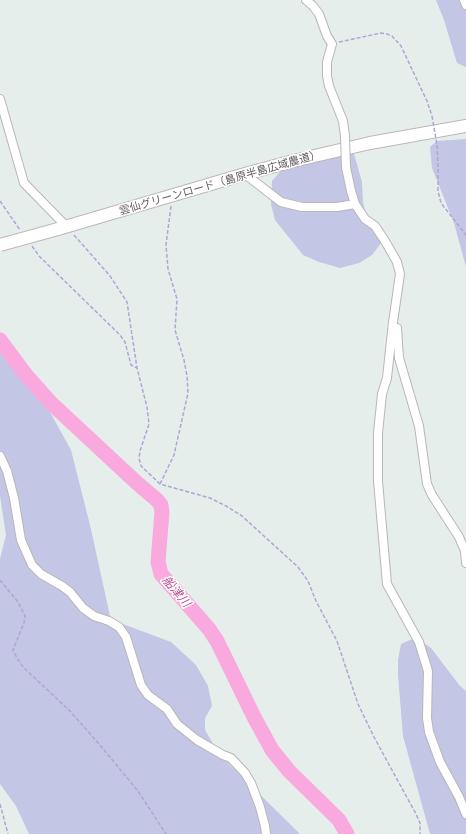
<!DOCTYPE html>
<meta charset="utf-8">
<style>
body{margin:0}
canvas{display:block;background:#e5eeeb}
</style>
<canvas width="466" height="834"></canvas>
<script>
const ctx = document.querySelector('canvas').getContext('2d');
ctx.lineJoin = 'round';
function paint(path, color) {
  ctx.fillStyle = color;
  ctx.fill(path, 'evenodd');
}
function shape(rows) {
  const path = new Path2D();
  for (const r of rows) {
    path.moveTo(r[0], r[1]);
    for (let i = 2; i < r.length; i += 2) path.lineTo(r[i], r[i + 1]);
  }
  return path;
}
function strokePath(path, color, width, dash) {
  ctx.strokeStyle = color;
  ctx.lineWidth = width;
  ctx.lineCap = dash ? 'butt' : 'round';
  ctx.setLineDash(dash || []);
  ctx.stroke(path);
}
function label(font, color, halo, rows, align = 'center') {
  ctx.font = font + ' Arial,"Noto Sans JP",sans-serif';
  ctx.lineWidth = 3;
  ctx.setLineDash([]);
  ctx.textBaseline = 'middle';
  ctx.strokeStyle = halo;
  ctx.fillStyle = color;
  for (const [text, x, y, turn = 0] of rows) {
    ctx.save();
    ctx.translate(x, y);
    ctx.rotate((+turn || 0) * Math.PI / 180);
    ctx.textAlign = isNaN(turn) ? turn : align;
    if (halo) ctx.strokeText(text, 0, 0);
    ctx.fillText(text, 0, 0);
    ctx.restore();
  }
}
paint(shape([
 [436,0,466,0,466,67,457,63,444,20],
 [466,139,466,267,454,223,432,168,430,147,437,141],
 [345,148,354,154,362,182,363,203,367,216,382,242,372,255,359,263,340,268,319,262,303,255,275,220,271,204,272,181,283,168],
 [0,350,50,412,71,450,90,525,110,616,120,623,171,642,196,665,208,686,212,706,205,718,205,730,219,754,300,834,29,834,16,806,0,784,0,559,6,535,0,496],
 [418,639,431,648,460,686,466,691,466,834,430,834,403,736,398,675,398,660,401,644,410,640]
]), '#c3c6e4');
strokePath(shape([
 [0,340,26,375,51,403,137,483,157,500,161,505,162,512,158,562,161,574,209,629,217,641,254,717,272,750,289,771,339,820,347,834]
]), '#faa9df', 15);
const street = shape([
 [306,0,313,6,319,14,327,36,332,44,327,62,327,76,329,86,343,121,345,136],
 [464,0,466,5],
 [0,99,24,183,66,226],
 [346,167,351,191,355,204,365,219,375,226,385,241,397,262,400,274,393,322,387,378,382,394,378,433,378,481,387,584,419,642,428,671,427,718,429,732,440,762,459,797,466,814],
 [245,174,281,202,302,207,337,207,355,204],
 [397,328,399,358,419,426,427,484,432,495,459,537,465,551,466,563],
 [0,456,7,471,14,498,21,540,32,565,41,574,62,586,70,592,83,608,94,616,109,621,119,627,126,637,141,685,148,695,167,709,177,724,197,740,223,755,231,758,245,773,251,783,260,807,265,826,266,834]
]);
const secondary = shape([
 [58,229,245,174,293,161,370,143,466,126]
]);
strokePath(street, '#bbb5b8', 10);
strokePath(secondary, '#beb6ba', 14);
strokePath(shape([
 [339,42,381,33,387,34,392,36,401,46,427,101,432,116],
 [437,145,438,167,438,191,441,203,466,235],
 [0,201,20,230],
 [74,235,110,276,127,302,137,368],
 [32,246,39,256,120,335,125,342,131,365,137,368,147,407,149,424,140,451,139,458,141,466,160,484,210,498,226,506,242,516,298,567,308,581,316,601,337,641,358,704,374,737,416,814,420,823,420,834],
 [160,484,174,455,188,393,187,376,184,360,175,330,177,299,168,269,166,245,171,206],
 [0,580,18,602,25,616,24,623,13,650,17,658,23,667,70,711,100,745,138,791,166,834],
 [0,804,8,834]
]), '#aea6d6', 1.5, [4, 2]);
strokePath(street, '#fff', 8);
strokePath(secondary, '#fff', 12);
const streetBridge = shape([
 [345,136,346,167]
]);
const secondaryBridge = shape([
 [0,245,58,229]
]);
strokePath(streetBridge, '#bbb5b8', 10, []);
strokePath(secondaryBridge, '#beb6ba', 14, []);
strokePath(shape([
 [432,116,437,145]
]), '#aea6d6', 1.5, [4, 2]);
strokePath(streetBridge, '#fff', 8);
strokePath(secondaryBridge, '#fff', 12);
label('11px', '#645d61', '#fff', [
 ["雲仙グリーンロード（島原半島広域農道）",220,183,-16]
]);
label('italic 12px', '#bd4c8e', '#fff', [
 ["船津川",176,592,50]
]);
</script>
